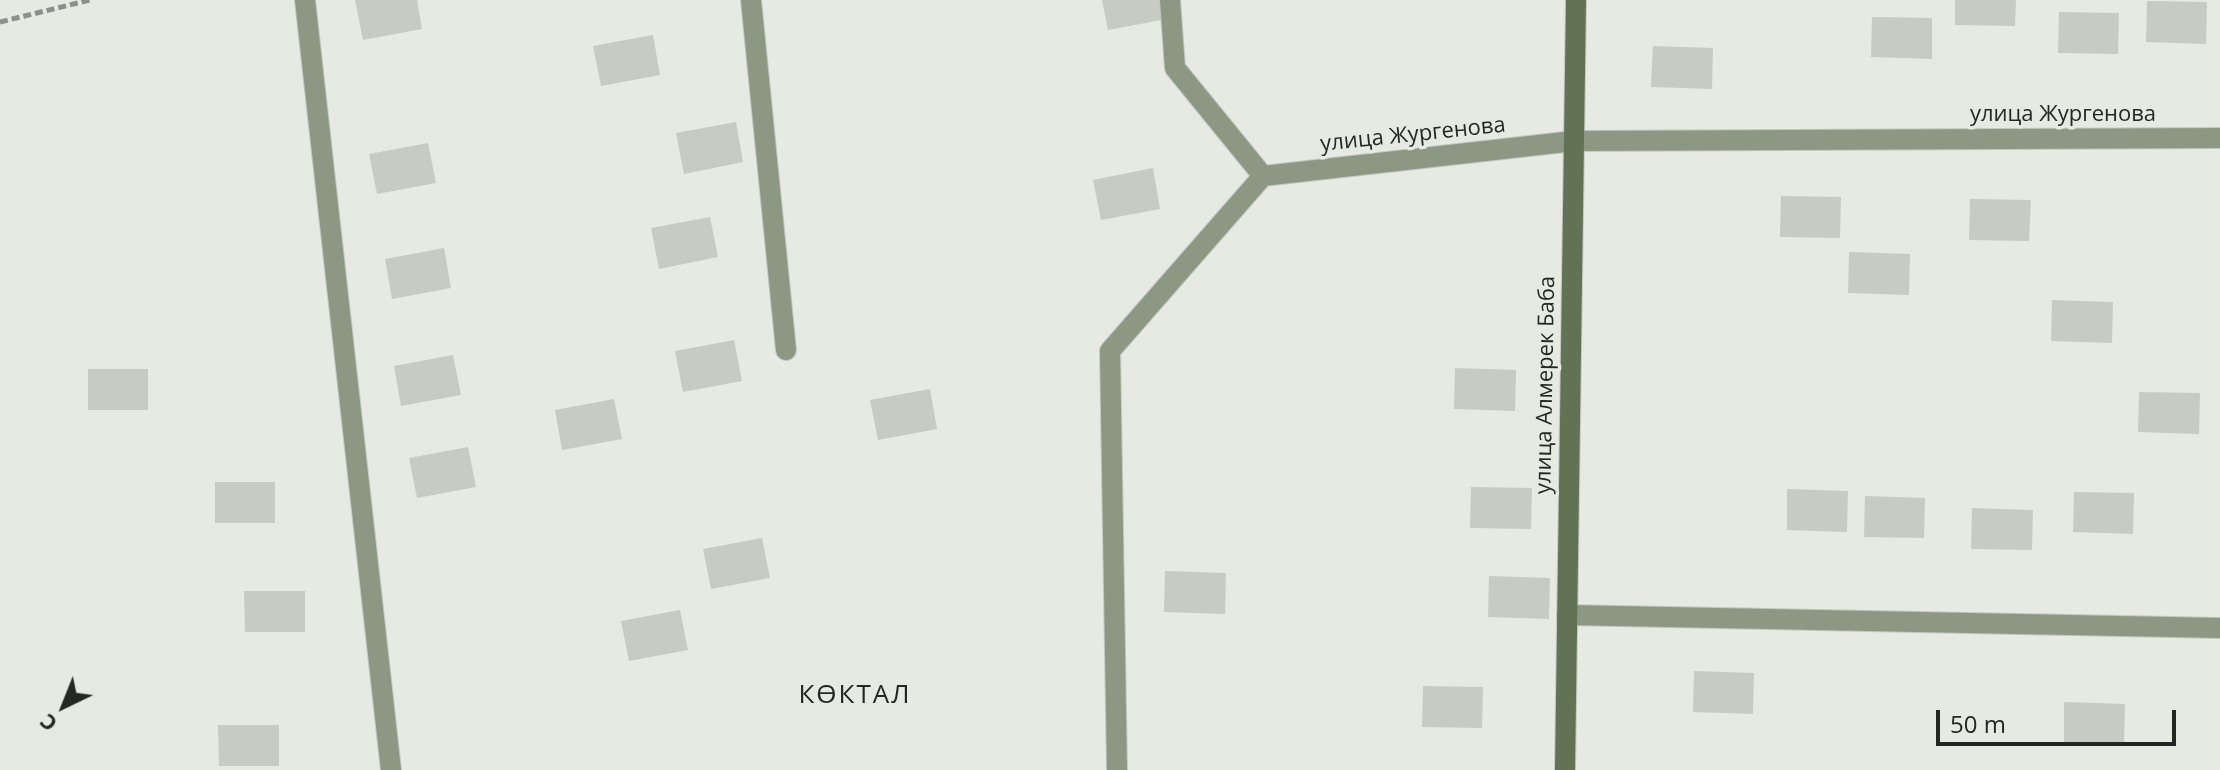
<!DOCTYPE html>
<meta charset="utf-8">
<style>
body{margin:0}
#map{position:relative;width:2220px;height:770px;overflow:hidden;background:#e6eae3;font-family:"Open Sans",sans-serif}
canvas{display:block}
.north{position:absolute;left:24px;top:666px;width:80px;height:80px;-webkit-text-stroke:6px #e6eae3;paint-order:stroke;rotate:223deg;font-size:22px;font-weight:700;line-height:32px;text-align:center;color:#252724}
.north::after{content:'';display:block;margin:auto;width:28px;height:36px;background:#252724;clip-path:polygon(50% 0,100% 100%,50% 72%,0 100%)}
.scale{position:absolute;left:1936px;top:710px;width:240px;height:36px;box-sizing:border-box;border:4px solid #252724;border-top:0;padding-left:10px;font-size:24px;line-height:28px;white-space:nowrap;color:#252724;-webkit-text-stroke:6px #e6eae3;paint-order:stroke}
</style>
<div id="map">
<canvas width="2220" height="770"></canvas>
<div class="north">С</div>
<div class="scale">50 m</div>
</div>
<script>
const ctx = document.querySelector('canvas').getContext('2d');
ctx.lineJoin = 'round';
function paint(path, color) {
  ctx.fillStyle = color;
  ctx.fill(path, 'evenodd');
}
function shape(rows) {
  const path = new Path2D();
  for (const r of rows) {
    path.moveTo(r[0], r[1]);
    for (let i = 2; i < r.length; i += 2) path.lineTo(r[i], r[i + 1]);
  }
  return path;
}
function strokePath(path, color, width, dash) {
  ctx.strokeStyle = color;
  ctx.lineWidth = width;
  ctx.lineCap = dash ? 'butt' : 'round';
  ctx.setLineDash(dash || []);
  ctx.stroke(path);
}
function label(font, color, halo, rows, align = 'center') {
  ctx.font = font + ' "Open Sans",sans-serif';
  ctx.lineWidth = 7;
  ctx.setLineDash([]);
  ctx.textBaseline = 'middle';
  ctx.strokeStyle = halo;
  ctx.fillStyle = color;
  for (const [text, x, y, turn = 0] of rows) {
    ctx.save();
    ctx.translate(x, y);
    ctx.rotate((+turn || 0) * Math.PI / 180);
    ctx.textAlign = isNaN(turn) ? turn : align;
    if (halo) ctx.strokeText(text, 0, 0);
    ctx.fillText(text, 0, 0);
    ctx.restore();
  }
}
paint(shape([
 [355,0,417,0,422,29,363,40],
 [1102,0,1164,0,1167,19,1108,30],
 [1955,0,2016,0,2015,26,1955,25],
 [2147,1,2207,2,2206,44,2146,42],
 [2059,12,2119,13,2118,54,2058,53],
 [1872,17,1932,18,1932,59,1871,57],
 [653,35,660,75,601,86,593,46],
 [1653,46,1713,48,1712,89,1651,87],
 [736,122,743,162,684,174,676,133],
 [428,143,436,183,377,194,369,154],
 [1153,168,1160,209,1101,220,1093,180],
 [1781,196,1841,197,1840,238,1780,237],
 [1970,199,2031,200,2029,241,1969,240],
 [710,217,718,257,659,269,651,228],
 [444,248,451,288,392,299,385,259],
 [1849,252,1910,254,1909,295,1848,293],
 [2052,300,2113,302,2112,343,2051,341],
 [734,340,742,381,683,392,675,351],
 [453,355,461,395,401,406,394,366],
 [1455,368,1516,370,1515,411,1454,409],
 [88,369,148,369,148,410,88,410],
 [930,389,937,429,878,440,870,400],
 [2139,392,2200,393,2199,434,2138,432],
 [614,399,622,439,562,450,555,410],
 [468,447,476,487,417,498,409,458],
 [215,482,275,482,275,523,215,523],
 [1471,487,1532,488,1531,529,1470,528],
 [1787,489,1848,491,1847,532,1787,530],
 [2074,492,2134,493,2133,534,2073,532],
 [1865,496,1925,498,1924,538,1864,537],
 [1972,508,2033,510,2032,550,1971,549],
 [762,538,770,578,711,589,703,549],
 [1165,571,1226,573,1225,614,1164,612],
 [1489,576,1550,578,1549,619,1488,617],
 [244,591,305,591,305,632,245,632],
 [680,610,688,650,629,661,621,621],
 [1694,671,1754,673,1753,714,1693,712],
 [1423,686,1483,687,1482,728,1422,727],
 [2064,702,2125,704,2124,745,2064,743],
 [218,725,279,725,279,766,219,766]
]), '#c7cbc4');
const street = shape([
 [305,0,391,770],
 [751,0,786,350],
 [1170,0,1175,68,1263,176],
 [1567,615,2220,628],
 [1117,770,1110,351,1263,176,1574,141,2220,138]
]);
const secondary = shape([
 [1565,770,1576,0]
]);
strokePath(street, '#c3c7c1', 22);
strokePath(secondary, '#c3c7c1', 22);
strokePath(shape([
 [0,22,90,0]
]), '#8c8f8a', 5, [8, 4]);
strokePath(street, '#8d9884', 20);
strokePath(secondary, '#627255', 20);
label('22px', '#252724', '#e6eae3', [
 ["улица Жургенова",2063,115],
 ["улица Жургенова",1413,135,-6],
 ["улица Алмерек Баба",1546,385,-89]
]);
ctx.letterSpacing = '2px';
label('26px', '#252724', '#e6eae3', [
 ["КӨКТАЛ",855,696]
]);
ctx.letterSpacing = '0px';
</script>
